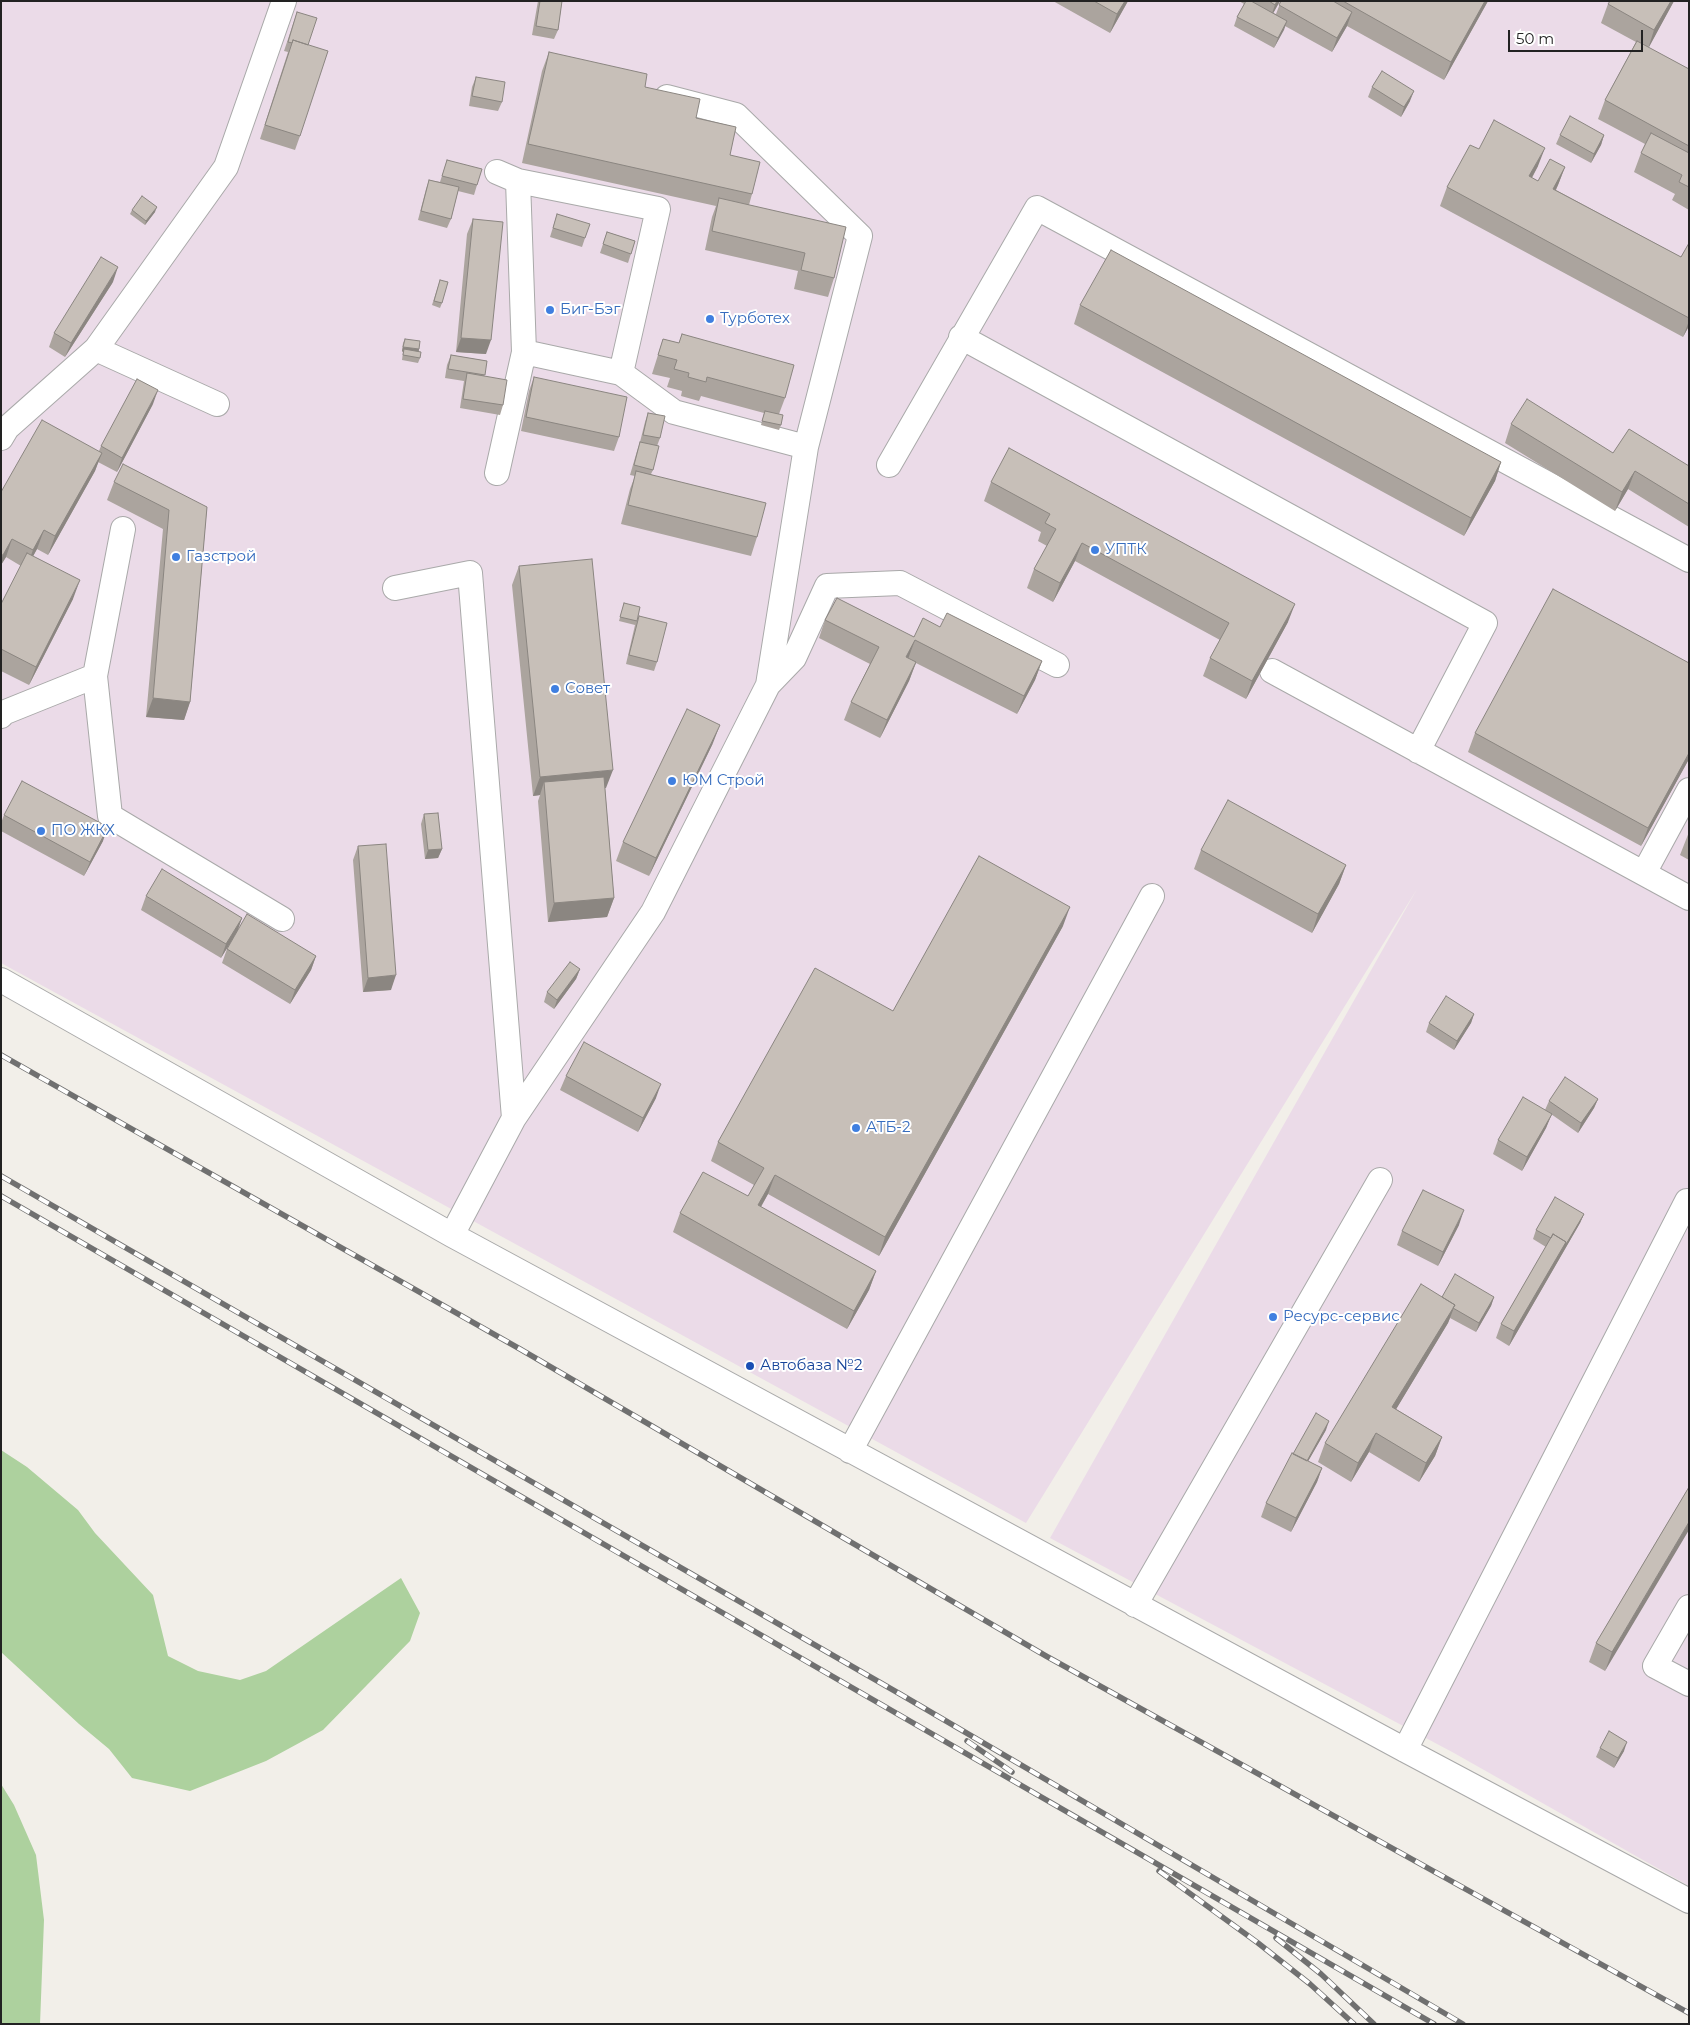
<!DOCTYPE html>
<meta charset="utf-8">
<style>
body{margin:0}
#map{position:relative;width:1690px;height:2025px;overflow:hidden;background:#f2efe9;font-family:Montserrat,sans-serif}
canvas{display:block}
.frame{position:absolute;inset:0;border:2px solid #222;pointer-events:none}
.scale{position:absolute;left:1508px;top:30px;width:135px;height:22px;box-sizing:border-box;border:2px solid #222;border-top:0;padding-left:6px;font-size:15px;line-height:18px;white-space:nowrap;color:#222;-webkit-text-stroke:4px #fff;paint-order:stroke}
</style>
<div id="map">
<canvas width="1690" height="2025"></canvas>
<div class="frame"></div>
<div class="scale">50 m</div>
</div>
<script>
const ctx = document.querySelector('canvas').getContext('2d');
ctx.lineJoin = 'round';
function paint(path, color) {
  ctx.fillStyle = color;
  ctx.fill(path, 'evenodd');
}
function shape(rows) {
  const path = new Path2D();
  for (const r of rows) {
    path.moveTo(r[0], r[1]);
    for (let i = 2; i < r.length; i += 2) path.lineTo(r[i], r[i + 1]);
  }
  return path;
}
function strokePath(path, color, width, dash) {
  ctx.strokeStyle = color;
  ctx.lineWidth = width;
  ctx.lineCap = dash ? 'butt' : 'round';
  ctx.setLineDash(dash || []);
  ctx.stroke(path);
}
function label(font, color, halo, rows, align = 'center') {
  ctx.font = font + ' Montserrat,sans-serif';
  ctx.lineWidth = 4;
  ctx.setLineDash([]);
  ctx.textBaseline = 'middle';
  ctx.strokeStyle = halo;
  ctx.fillStyle = color;
  for (const [text, x, y, turn = 0] of rows) {
    ctx.save();
    ctx.translate(x, y);
    ctx.rotate((+turn || 0) * Math.PI / 180);
    ctx.textAlign = isNaN(turn) ? turn : align;
    if (halo) ctx.strokeText(text, 0, 0);
    ctx.fillText(text, 0, 0);
    ctx.restore();
  }
}
paint(shape([
 [1,1,1689,1,1689,1886,1454,1753,1050,1538,1417,889,1026,1523,1,963]
]), '#ebdbe8');
paint(shape([
 [1,1450,27,1467,78,1510,95,1533,153,1595,168,1656,198,1671,240,1680,266,1671,401,1578,420,1613,410,1641,323,1730,266,1761,190,1791,132,1778,109,1749,79,1724,1,1652],
 [1,1784,14,1805,36,1855,44,1920,40,2024,1,2024]
]), '#add19e');
const minor = shape([
 [497,172,518,181,658,209,621,373,674,412,806,447],
 [518,181,524,352,621,373],
 [961,337,1485,623,1418,751],
 [96,349,217,404],
 [1,438,7,428,96,349,226,167,284,1],
 [889,465,1037,208,1689,560],
 [497,473,524,352],
 [123,529,95,676,110,816,282,919],
 [395,588,470,573,514,1118],
 [1272,671,1689,898],
 [768,685,794,658,827,586,900,583,1057,665],
 [1,716,3,713,95,676],
 [1644,873,1689,790],
 [1,980,452,1235,1405,1750,1689,1901],
 [452,1235,514,1118,653,912,768,685,806,447,860,236,736,115,667,97],
 [850,1451,1152,896],
 [1135,1605,1380,1180],
 [1689,1607,1655,1666,1689,1684],
 [1405,1750,1687,1201]
]);
strokePath(minor, '#a9a9a9', 26);
strokePath(minor, '#fff', 24);
const rail = shape([
 [1,1055,520,1349,1046,1656,1689,2013],
 [1,1176,900,1694,1463,2024],
 [1,1196,1434,2024],
 [967,1741,1012,1772],
 [1159,1871,1258,1943,1310,1984,1354,2024],
 [1276,1938,1321,1974,1374,2024]
]);
strokePath(rail, '#707070', 5.5);
strokePath(rail, '#fff', 4, [11]);
paint(shape([
 [538,1,562,1,558,30,554,39,532,35],
 [1053,1,1128,1,1110,33],
 [1239,1,1280,1,1273,13,1276,14,1281,1,1488,1,1444,80,1347,26,1332,52,1285,26,1274,48,1234,26,1237,17,1244,4],
 [1674,1,1648,48,1689,69,1689,210,1672,200,1675,194,1634,172,1641,153,1645,144,1598,119,1605,100,1636,42,1601,23,1608,4],
 [297,12,308,45,300,136,295,150,260,139,288,52,284,51],
 [549,52,645,87,696,118,730,155,752,194,749,205,834,278,828,297,794,289,798,271,705,250,712,217,716,206,522,163,542,71],
 [476,77,502,102,498,111,469,106,472,87],
 [1372,87,1410,101,1401,117,1368,97],
 [1560,135,1604,135,1601,145,1591,163,1556,144],
 [1479,149,1538,166,1532,178,1538,181,1565,167,1556,190,1681,257,1689,243,1689,326,1683,337,1440,206,1447,187],
 [447,160,477,185,474,195,458,191,451,219,447,228,418,220,426,189,429,180,440,182],
 [132,210,155,212,145,225,130,214],
 [557,214,585,238,582,247,550,237],
 [473,219,486,354,456,352,467,234],
 [607,232,635,241,628,263,600,253],
 [440,280,442,303,440,308,432,305],
 [113,282,65,357,49,347,54,333],
 [1080,305,1501,462,1495,481,1464,536,1074,324],
 [682,334,785,398,779,414,781,425,779,430,761,425,764,413,701,396,699,401,681,396,682,391,667,387,670,378,652,374,663,339,679,343],
 [405,339,419,349,419,351,420,358,418,363,402,360,403,352,402,351,403,343],
 [451,355,487,361,484,376,503,405,500,415,460,408,464,381,445,378,447,365],
 [534,377,619,437,614,451,521,431,529,391],
 [153,404,117,472,98,462,95,471,48,555,37,549,33,556,73,599,29,685,1,671,1,604,21,566,6,557,1,565,1,492,99,451,101,446],
 [648,413,660,438,657,446,653,470,651,474,757,537,751,556,621,524,630,489,635,476,630,475,637,451,640,442,645,422],
 [1511,424,1613,453,1689,466,1689,527,1628,489,1615,511,1505,443],
 [114,482,207,507,190,702,184,720,146,717,163,529,107,500],
 [991,482,1288,622,1246,699,1203,676,1210,658,1220,640,1075,561,1053,602,1027,588,1034,569,1047,546,1038,541,1041,532,984,501],
 [519,566,606,788,605,788,614,898,607,917,548,922,538,801,540,795,533,796,512,585],
 [624,603,637,621,657,662,654,671,626,664,635,625,619,621],
 [825,620,914,637,940,627,1042,661,1035,680,1017,714,916,663,909,681,880,738,844,720,851,702,870,664,819,638],
 [1475,733,1689,759,1641,846,1468,752],
 [713,743,649,876,616,861,623,842],
 [424,814,442,849,438,858,425,859,421,824],
 [4,815,103,841,84,876,1,831,1,823],
 [1689,832,1689,860,1680,855],
 [358,846,391,990,363,992,353,860],
 [1201,850,1346,865,1339,884,1312,933,1194,869],
 [146,896,242,918,237,932,221,958,141,910],
 [1063,926,879,1256,768,1194,761,1207,876,1271,869,1290,847,1329,673,1232,680,1213,748,1196,754,1185,711,1161,718,1142,893,1011],
 [227,949,316,956,311,970,290,1004,222,963],
 [580,969,576,979,554,1009,544,1002,547,992],
 [1474,1014,1471,1023,1454,1050,1426,1032,1429,1023],
 [566,1076,656,1098,638,1132,560,1090],
 [1598,1099,1594,1108,1578,1133,1551,1114,1546,1128,1522,1171,1493,1154,1498,1140,1545,1110,1549,1101],
 [1584,1214,1580,1223,1509,1346,1496,1338,1501,1324,1546,1247,1533,1239,1536,1230],
 [1459,1225,1438,1266,1397,1245,1402,1231],
 [1442,1297,1494,1297,1491,1306,1476,1332,1450,1318,1448,1323,1396,1409,1442,1437,1435,1456,1419,1482,1369,1452,1351,1482,1318,1462,1325,1443],
 [1326,1430,1308,1461,1322,1468,1317,1482,1291,1532,1261,1517,1266,1503,1293,1454],
 [1689,1487,1605,1671,1589,1662,1596,1643],
 [1600,1748,1624,1751,1614,1768,1596,1757]
]), '#aba49e');
paint(shape([
 [1125,1,1128,1,1110,33,1117,14],
 [1277,1,1280,1,1270,19,1275,5],
 [1485,1,1488,1,1444,80,1451,62],
 [1671,1,1674,1,1648,49,1654,30],
 [1352,12,1347,26,1332,52,1337,38],
 [1287,21,1284,30,1274,48,1278,38],
 [1414,91,1410,101,1401,117,1404,107],
 [1604,135,1601,145,1591,163,1594,154],
 [1545,148,1538,166,1522,195,1529,176],
 [1565,167,1558,185,1547,207,1553,189],
 [157,207,155,212,145,225,146,221],
 [118,267,113,282,65,357,71,343],
 [1689,321,1689,326,1683,337],
 [461,338,491,340,486,354,456,352],
 [403,347,419,349,418,354,404,349,403,352,402,351],
 [158,390,153,404,117,472,122,458],
 [102,453,95,471,48,555,55,536],
 [1501,462,1495,481,1464,536,1471,518],
 [1635,471,1628,489,1615,511,1622,492],
 [44,530,37,549,26,569,33,550],
 [12,539,6,557,1,565,1,559,3,555],
 [1082,543,1075,561,1053,602,1060,583],
 [80,580,73,599,29,685,36,667],
 [1295,604,1288,622,1246,699,1252,681],
 [915,640,908,659,906,657],
 [1042,661,1035,680,1017,714,1024,696],
 [916,662,909,681,880,738,887,720],
 [153,698,190,702,184,720,146,717],
 [720,725,713,743,649,876,656,858],
 [1689,753,1689,759,1641,846,1648,828],
 [613,770,606,788,545,795,544,782,540,795,533,796,540,777],
 [108,827,103,841,84,876,90,862],
 [442,849,438,858,425,859,428,850],
 [1346,865,1339,884,1312,933,1318,914],
 [614,898,607,917,548,922,554,903],
 [1070,907,1063,926,879,1256,885,1237],
 [242,918,237,932,221,958,226,944],
 [316,956,311,970,290,1004,295,990],
 [580,969,576,979,554,1009,557,1000],
 [396,975,391,990,363,992,368,978],
 [1474,1014,1471,1023,1454,1050,1457,1041],
 [661,1084,656,1098,638,1132,643,1118],
 [1598,1099,1594,1108,1578,1133,1581,1123],
 [1552,1114,1546,1128,1522,1171,1527,1157],
 [775,1175,768,1194,751,1224,758,1205],
 [1464,1210,1459,1225,1438,1266,1443,1252],
 [1584,1214,1580,1223,1509,1346,1514,1331,1566,1242],
 [876,1271,869,1290,847,1329,854,1311],
 [1494,1297,1491,1306,1476,1332,1479,1323],
 [1455,1305,1448,1323,1386,1426,1392,1407],
 [1329,1421,1326,1430,1302,1472,1306,1463],
 [1376,1433,1369,1452,1351,1482,1358,1463],
 [1442,1437,1435,1456,1419,1482,1426,1463],
 [1322,1468,1317,1482,1291,1532,1296,1518],
 [1689,1522,1689,1530,1605,1671,1612,1652],
 [1627,1742,1624,1751,1614,1768,1618,1758]
]), '#8b8681');
const building = shape([
 [540,1,562,1,558,30,536,26,540,1],
 [1094,1,1125,1,1117,14,1094,1],
 [1246,1,1251,1,1287,21,1278,38,1237,17,1246,1],
 [1269,1,1277,1,1275,5,1269,1],
 [1281,1,1333,1,1352,12,1337,38,1279,5,1281,1],
 [1343,1,1485,1,1451,62,1343,1],
 [1610,1,1671,1,1654,30,1608,4,1610,1],
 [297,12,317,18,308,45,293,40,292,43,288,42,297,12],
 [293,40,328,51,300,136,265,125,293,40],
 [1637,41,1689,69,1689,146,1605,100,1637,41],
 [549,52,647,74,645,87,700,99,696,118,736,127,730,155,760,162,752,194,528,144,549,52],
 [1382,71,1414,91,1404,107,1372,87,1382,71],
 [476,77,505,82,502,102,472,96,476,77],
 [1570,116,1604,135,1594,154,1560,135,1570,116],
 [1494,120,1545,148,1529,176,1538,181,1550,159,1565,167,1553,189,1681,257,1689,243,1689,318,1447,187,1470,145,1479,149,1494,120],
 [1651,133,1689,153,1689,187,1679,182,1682,175,1641,153,1651,133],
 [447,160,482,169,477,185,442,176,447,160],
 [429,180,459,187,451,219,421,211,429,180],
 [142,196,157,207,146,221,132,210,142,196],
 [719,198,846,227,834,278,801,270,805,253,712,231,719,198],
 [557,214,590,224,585,238,553,228,557,214],
 [473,219,503,222,491,340,461,338,473,219],
 [607,232,635,241,631,254,603,244,607,232],
 [1111,250,1501,462,1471,518,1080,305,1111,250],
 [101,257,118,267,71,343,54,333,101,257],
 [440,280,448,282,442,303,434,301,440,280],
 [682,334,794,365,785,398,707,377,706,382,688,377,689,373,674,369,677,360,658,355,663,339,679,343,682,334],
 [405,339,420,341,419,349,403,347,405,339],
 [404,349,421,352,420,358,403,355,404,349],
 [451,355,487,361,485,375,448,369,451,355],
 [467,373,507,380,503,405,463,399,467,373],
 [534,377,627,397,619,437,526,417,534,377],
 [137,379,158,390,122,458,101,446,137,379],
 [1527,399,1613,453,1629,429,1689,466,1689,504,1635,471,1622,492,1511,424,1527,399],
 [765,411,783,415,781,425,762,421,765,411],
 [648,413,665,416,660,438,643,435,648,413],
 [42,420,102,453,55,536,44,530,33,550,12,539,3,555,1,555,1,492,42,420],
 [640,442,659,446,653,470,634,465,640,442],
 [1009,448,1295,604,1252,681,1210,658,1229,623,1082,543,1060,583,1034,569,1056,529,1045,523,1050,514,991,482,1009,448],
 [123,464,207,507,190,702,153,698,169,510,114,482,123,464],
 [636,471,766,503,757,537,628,505,636,471],
 [27,553,80,580,36,667,1,649,1,604,27,553],
 [592,559,613,770,540,777,519,566,592,559],
 [1553,589,1689,663,1689,753,1648,828,1475,733,1553,589],
 [837,598,914,637,923,618,940,627,947,613,1042,661,1024,696,915,640,906,657,916,662,887,720,851,702,879,647,825,620,837,598],
 [624,603,640,607,637,621,620,617,624,603],
 [639,616,667,623,657,662,629,655,639,616],
 [687,709,720,725,656,858,623,842,687,709],
 [604,777,614,898,554,903,544,782,604,777],
 [22,781,108,827,90,862,4,815,22,781],
 [1228,800,1346,865,1318,914,1201,850,1228,800],
 [438,813,442,849,428,850,424,814,438,813],
 [386,844,396,975,368,978,358,846,386,844],
 [979,856,1070,907,885,1237,775,1175,758,1205,876,1271,854,1311,680,1213,703,1172,748,1196,764,1168,718,1142,815,968,893,1011,979,856],
 [162,869,242,918,226,944,146,896,162,869],
 [247,914,316,956,295,990,227,949,247,914],
 [570,962,580,969,557,1000,547,992,570,962],
 [1446,996,1474,1014,1457,1041,1429,1023,1446,996],
 [584,1042,661,1084,643,1118,566,1076,584,1042],
 [1565,1077,1598,1099,1581,1123,1549,1101,1565,1077],
 [1523,1097,1552,1114,1527,1157,1498,1140,1523,1097],
 [1423,1190,1464,1210,1443,1252,1402,1231,1423,1190],
 [1555,1197,1584,1214,1565,1246,1566,1242,1553,1234,1551,1238,1536,1230,1555,1197],
 [1553,1234,1566,1242,1514,1331,1501,1324,1553,1234],
 [1455,1274,1494,1297,1479,1323,1453,1308,1455,1305,1442,1297,1455,1274],
 [1421,1284,1455,1305,1392,1407,1442,1437,1426,1463,1376,1433,1358,1463,1325,1443,1421,1284],
 [1316,1413,1329,1421,1307,1461,1293,1454,1316,1413],
 [1292,1453,1322,1468,1296,1518,1266,1503,1292,1453],
 [1689,1487,1689,1522,1612,1652,1596,1643,1689,1487],
 [1609,1731,1627,1742,1618,1758,1600,1748,1609,1731]
]);
paint(building, '#c7bfb8');
strokePath(building, '#8b8681', 1);
for (const [x, y, r, color] of [
 [550,310,5,"#3f7fe0"],
 [710,319,5,"#3f7fe0"],
 [1095,550,5,"#3f7fe0"],
 [176,557,5,"#3f7fe0"],
 [555,689,5,"#3f7fe0"],
 [672,781,5,"#3f7fe0"],
 [41,831,5,"#3f7fe0"],
 [856,1128,5,"#3f7fe0"],
 [1273,1317,5,"#3f7fe0"],
 [750,1366,5,"#1a4fb4"]
]) {
  const dot = new Path2D();
  dot.arc(x, y, r, 0, 2 * Math.PI);
  ctx.fillStyle = color;
  ctx.fill(dot);
  strokePath(dot, '#fff', 2);
}
label('15px', '#366cbe', '#fff', [
 ["Биг-Бэг",560,310],
 ["Турботех",720,319],
 ["УПТК",1105,550],
 ["Газстрой",186,557],
 ["Совет",565,689],
 ["ЮМ Строй",682,781],
 ["ПО ЖКХ",51,831],
 ["АТБ-2",866,1128],
 ["Ресурс-сервис",1283,1317]
], 'left');
label('15px', '#164399', '#fff', [
 ["Автобаза №2",760,1366]
], 'left');
</script>
